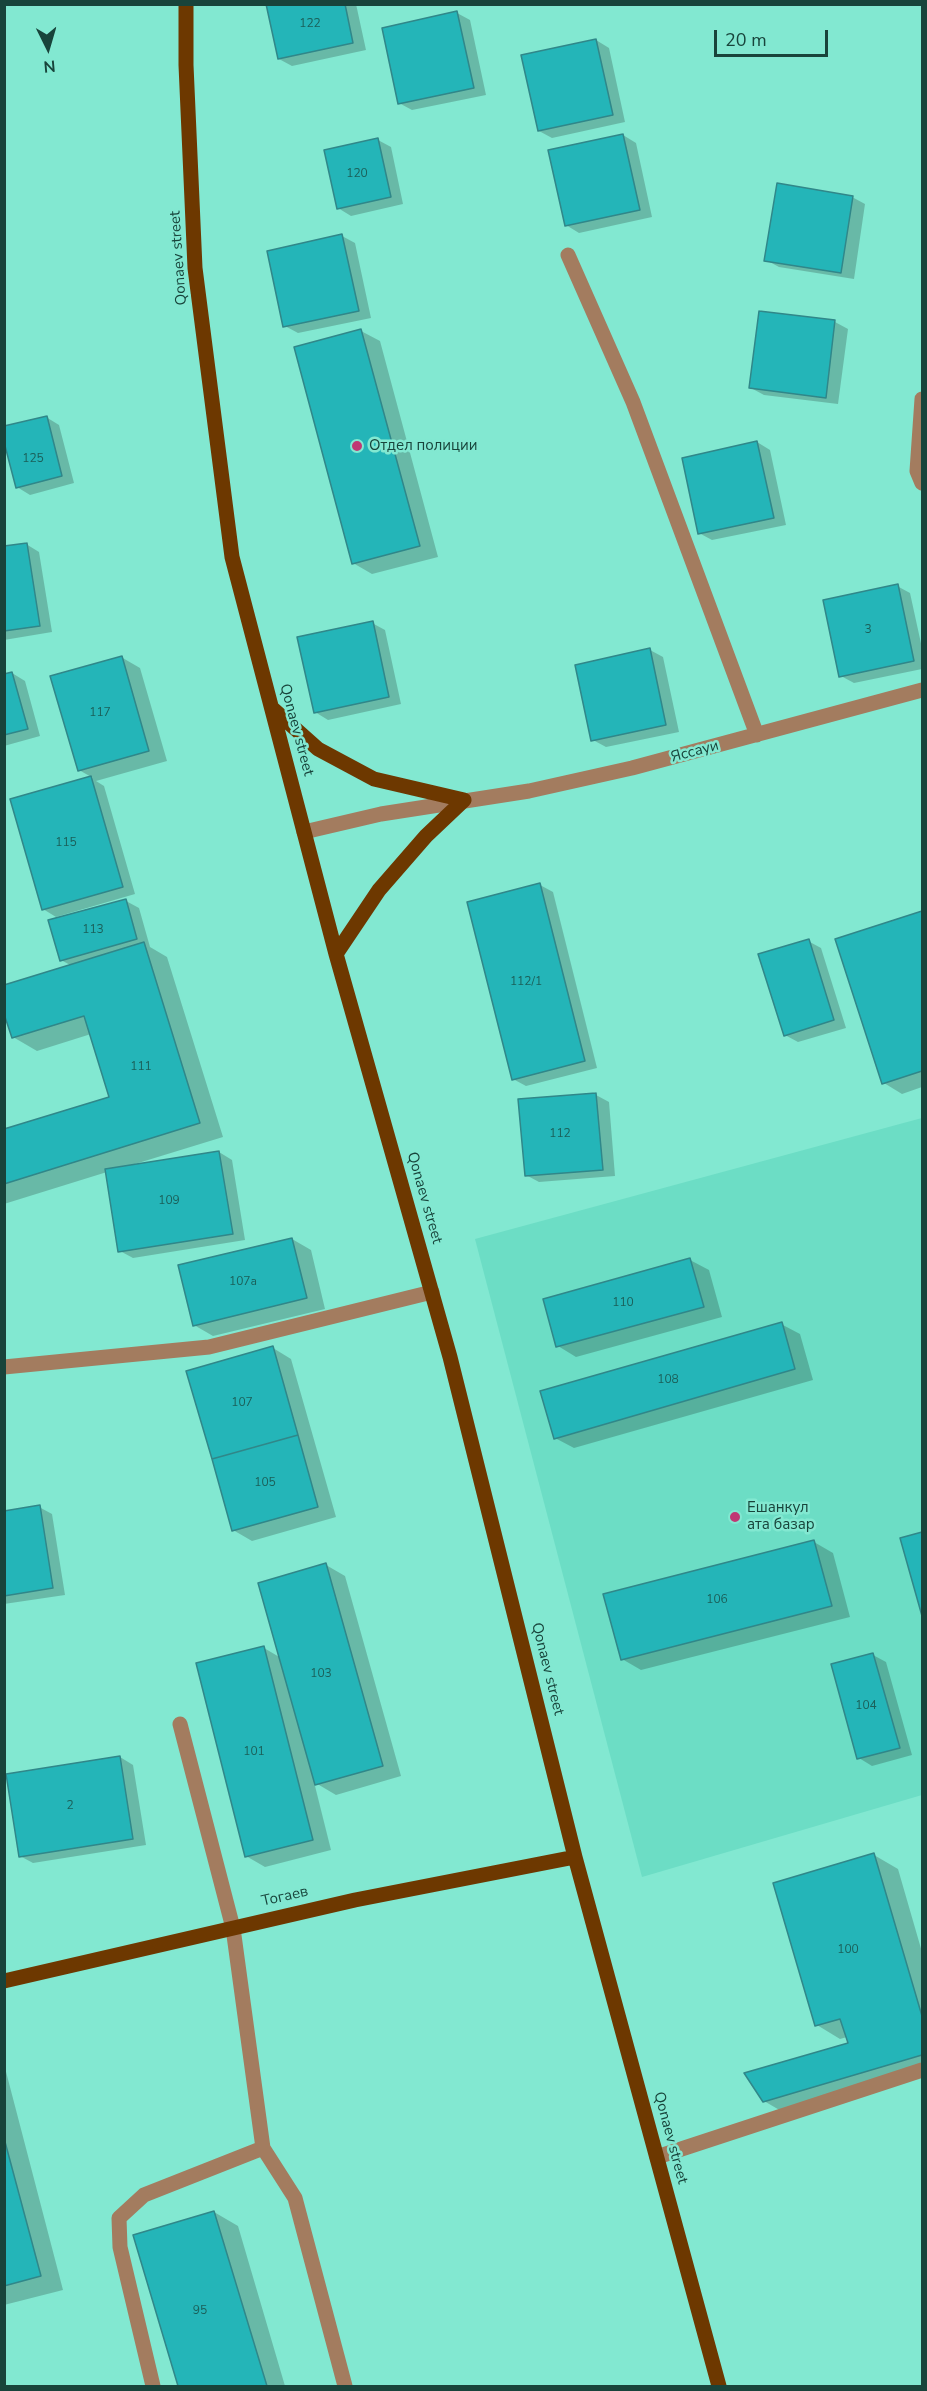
<!DOCTYPE html>
<meta charset="utf-8">
<style>
body{margin:0}
#map{position:relative;width:927px;height:2391px;overflow:hidden;background:#82e8d1;font-family:"Nunito Sans",sans-serif}
canvas{display:block}
.frame{position:absolute;inset:0;border:6px solid #18443b;pointer-events:none}
.north{position:absolute;left:18px;top:18px;width:60px;height:60px;-webkit-text-stroke:4px #82e8d1;paint-order:stroke;rotate:175deg;font-size:16px;font-weight:700;line-height:24px;text-align:center;color:#18443b}
.north::after{content:'';display:block;margin:auto;width:21px;height:27px;background:#18443b;clip-path:polygon(50% 0,100% 100%,50% 72%,0 100%)}
.scale{position:absolute;left:714px;top:30px;width:114px;height:27px;box-sizing:border-box;border:3px solid #18443b;border-top:0;padding-left:8px;font-size:18px;line-height:21px;white-space:nowrap;color:#18443b;-webkit-text-stroke:4px #82e8d1;paint-order:stroke}
</style>
<div id="map">
<canvas width="927" height="2391"></canvas>
<div class="frame"></div>
<div class="north">N</div>
<div class="scale">20 m</div>
</div>
<script>
const ctx = document.querySelector('canvas').getContext('2d');
ctx.lineJoin = 'round';
function paint(path, color) {
  ctx.fillStyle = color;
  ctx.fill(path, 'evenodd');
}
function shape(rows) {
  const path = new Path2D();
  for (const r of rows) {
    path.moveTo(r[0], r[1]);
    for (let i = 2; i < r.length; i += 2) path.lineTo(r[i], r[i + 1]);
  }
  return path;
}
function strokePath(path, color, width, dash) {
  ctx.strokeStyle = color;
  ctx.lineWidth = width;
  ctx.lineCap = dash ? 'butt' : 'round';
  ctx.setLineDash(dash || []);
  ctx.stroke(path);
}
function label(font, color, halo, rows, align = 'center') {
  ctx.font = font + ' "Nunito Sans",sans-serif';
  ctx.lineWidth = 5;
  ctx.setLineDash([]);
  ctx.textBaseline = 'middle';
  ctx.strokeStyle = halo;
  ctx.fillStyle = color;
  for (const [text, x, y, turn = 0] of rows) {
    ctx.save();
    ctx.translate(x, y);
    ctx.rotate((+turn || 0) * Math.PI / 180);
    ctx.textAlign = isNaN(turn) ? turn : align;
    if (halo) ctx.strokeText(text, 0, 0);
    ctx.fillText(text, 0, 0);
    ctx.restore();
  }
}
paint(shape([
 [922,1118,922,1795,642,1877,475,1239]
]), '#6cddc5');
paint(shape([
 [268,4,356,4,366,50,292,66,279,59],
 [457,13,470,20,486,95,412,110,399,103],
 [596,40,609,48,625,122,552,138,539,131],
 [623,135,636,143,652,217,579,233,566,225],
 [378,140,391,147,403,204,351,216,338,208],
 [852,197,865,204,854,279,779,267,766,260],
 [342,236,355,243,371,318,298,333,285,326],
 [760,312,835,322,848,329,838,404,764,395,751,388],
 [361,331,380,341,438,557,372,574,353,563],
 [46,417,59,425,74,483,30,495,17,487],
 [757,442,770,450,786,525,712,540,699,533],
 [26,544,39,552,52,632,4,640,4,548],
 [897,586,910,593,922,648,922,669,854,683,841,676],
 [372,623,385,630,401,704,328,720,315,712],
 [650,650,663,657,679,732,606,747,593,740],
 [121,657,140,668,167,761,96,781,104,786,135,894,56,917,43,909,12,800,93,778,79,770],
 [12,673,25,681,40,736,4,746,4,675],
 [540,885,553,892,597,1068,526,1086,513,1079],
 [126,901,139,908,150,947,167,957,223,1137,135,1164,136,1165,219,1152,232,1160,245,1240,133,1258,120,1251,107,1172,4,1204,4,1130,110,1098,91,1034,37,1051,13,1037,72,966,61,960],
 [922,912,922,1087,902,1094,884,1083,837,940],
 [808,941,821,948,846,1028,798,1042,785,1035],
 [596,1095,609,1102,615,1176,539,1182,526,1175],
 [292,1239,311,1250,325,1309,213,1336,194,1325],
 [690,1260,709,1270,722,1317,576,1357,558,1346],
 [781,1324,800,1334,813,1380,574,1448,555,1438],
 [273,1348,291,1359,336,1517,252,1541,233,1530],
 [39,1507,52,1514,65,1595,4,1604,4,1512],
 [922,1534,922,1611,902,1539],
 [814,1542,833,1553,850,1617,641,1670,622,1659],
 [326,1565,345,1576,401,1776,336,1795,314,1782,331,1850,265,1867,246,1856,264,1648,281,1658],
 [873,1655,886,1662,912,1755,872,1766,859,1758],
 [120,1757,133,1765,146,1845,33,1863,20,1856],
 [874,1855,898,1869,922,1952,922,2075,788,2115,764,2101,849,2044,847,2037,840,2039,817,2025],
 [4,2064,63,2290,4,2305],
 [214,2212,238,2226,285,2386,180,2386,135,2236]
]), '#0003');
const building = shape([
 [266,4,345,4,353,43,278,59,266,4],
 [457,11,474,88,398,104,382,28,457,11],
 [596,39,613,115,538,131,521,55,596,39],
 [623,134,640,210,565,226,548,150,623,134],
 [378,138,391,197,337,209,324,150,378,138],
 [777,183,853,196,841,273,764,261,777,183],
 [342,234,359,311,283,327,267,251,342,234],
 [759,311,835,320,826,398,749,388,759,311],
 [361,329,420,546,352,564,294,347,361,329],
 [47,416,62,476,16,488,4,442,4,426,47,416],
 [757,441,774,518,698,534,682,458,757,441],
 [27,543,40,626,4,631,4,546,27,543],
 [898,584,914,661,839,677,823,600,898,584],
 [373,621,389,697,314,713,297,637,373,621],
 [650,648,666,725,591,741,575,665,650,648],
 [122,656,149,751,78,771,50,676,122,656],
 [12,672,28,729,4,735,4,674,12,672],
 [91,776,123,887,42,910,10,799,91,776],
 [540,883,585,1061,512,1080,467,902,540,883],
 [126,899,137,939,60,961,48,920,126,899],
 [922,911,922,1071,882,1084,835,939,922,911],
 [809,939,834,1020,784,1036,758,954,809,939],
 [144,942,200,1123,4,1184,4,1129,109,1097,84,1016,12,1038,4,1014,4,985,144,942],
 [596,1093,603,1170,525,1176,518,1099,596,1093],
 [219,1151,233,1234,118,1252,105,1169,219,1151],
 [292,1238,307,1298,193,1326,178,1265,292,1238],
 [690,1258,704,1307,556,1347,543,1299,690,1258],
 [782,1322,795,1369,554,1439,540,1391,782,1322],
 [273,1346,298,1435,212,1459,186,1371,273,1346],
 [298,1435,318,1507,232,1531,212,1459,298,1435],
 [40,1505,53,1588,4,1596,4,1511,40,1505],
 [922,1532,922,1616,900,1538,922,1532],
 [814,1540,832,1606,621,1660,603,1594,814,1540],
 [326,1563,383,1766,315,1785,258,1583,326,1563],
 [264,1646,313,1840,245,1857,196,1663,264,1646],
 [873,1653,900,1748,857,1759,831,1664,873,1653],
 [120,1756,133,1839,19,1857,6,1774,120,1756],
 [874,1853,922,2016,922,2055,763,2102,744,2073,848,2043,840,2019,815,2026,773,1883,874,1853],
 [4,2138,41,2276,4,2286,4,2138],
 [214,2211,267,2386,178,2386,133,2235,214,2211]
]);
paint(building, '#24b5b8');
strokePath(building, '#308789', 1.5);
strokePath(shape([
 [568,255,633,402,757,735],
 [922,399,917,471,922,483],
 [304,832,381,814,529,791,632,768,922,690],
 [4,1367,209,1347,432,1292],
 [180,1724,233,1928,263,2148,295,2198,345,2386],
 [657,2157,922,2070],
 [153,2386,120,2247,119,2218,144,2195,263,2148]
]), '#a37c5f', 15);
strokePath(shape([
 [186,4,186,65,195,268,232,557,336,954,450,1357,575,1857,719,2386],
 [272,708,318,749,374,779,464,800],
 [336,954,379,890,426,836,464,800],
 [4,1981,355,1900,575,1857]
]), '#6d3800', 15);
for (const [x, y, r, color] of [
 [357,446,6,"#c03874"],
 [735,1517,6,"#c03874"]
]) {
  const dot = new Path2D();
  dot.arc(x, y, r, 0, 2 * Math.PI);
  ctx.fillStyle = color;
  ctx.fill(dot);
  strokePath(dot, '#82e8d1', 2);
}
label('12px', '#1b605a', null, [
 ["122",310,24],
 ["120",357,174],
 ["125",33,459],
 ["3",868,630],
 ["117",100,713],
 ["115",66,843],
 ["113",93,930],
 ["112/1",526,982],
 ["111",141,1067],
 ["112",560,1134],
 ["109",169,1201],
 ["107а",243,1282],
 ["110",623,1303],
 ["108",668,1380],
 ["107",242,1403],
 ["105",265,1483],
 ["106",717,1600],
 ["103",321,1674],
 ["104",866,1706],
 ["101",254,1752],
 ["2",70,1806],
 ["100",848,1950],
 ["95",200,2311]
]);
label('15px', '#18443b', '#82e8d1', [
 ["Qonaev street",179,258,-94],
 ["Qonaev street",296,730,75],
 ["Яссауи",695,752,-15],
 ["Qonaev street",424,1198,74],
 ["Qonaev street",547,1669,76],
 ["Тогаев",285,1897,-13],
 ["Qonaev street",670,2138,75]
]);
label('15px', '#18443b', '#82e8d1', [
 ["Отдел полиции",369,446],
 ["Ешанкул",747,1508],
 ["ата базар",747,1525]
], 'left');
</script>
